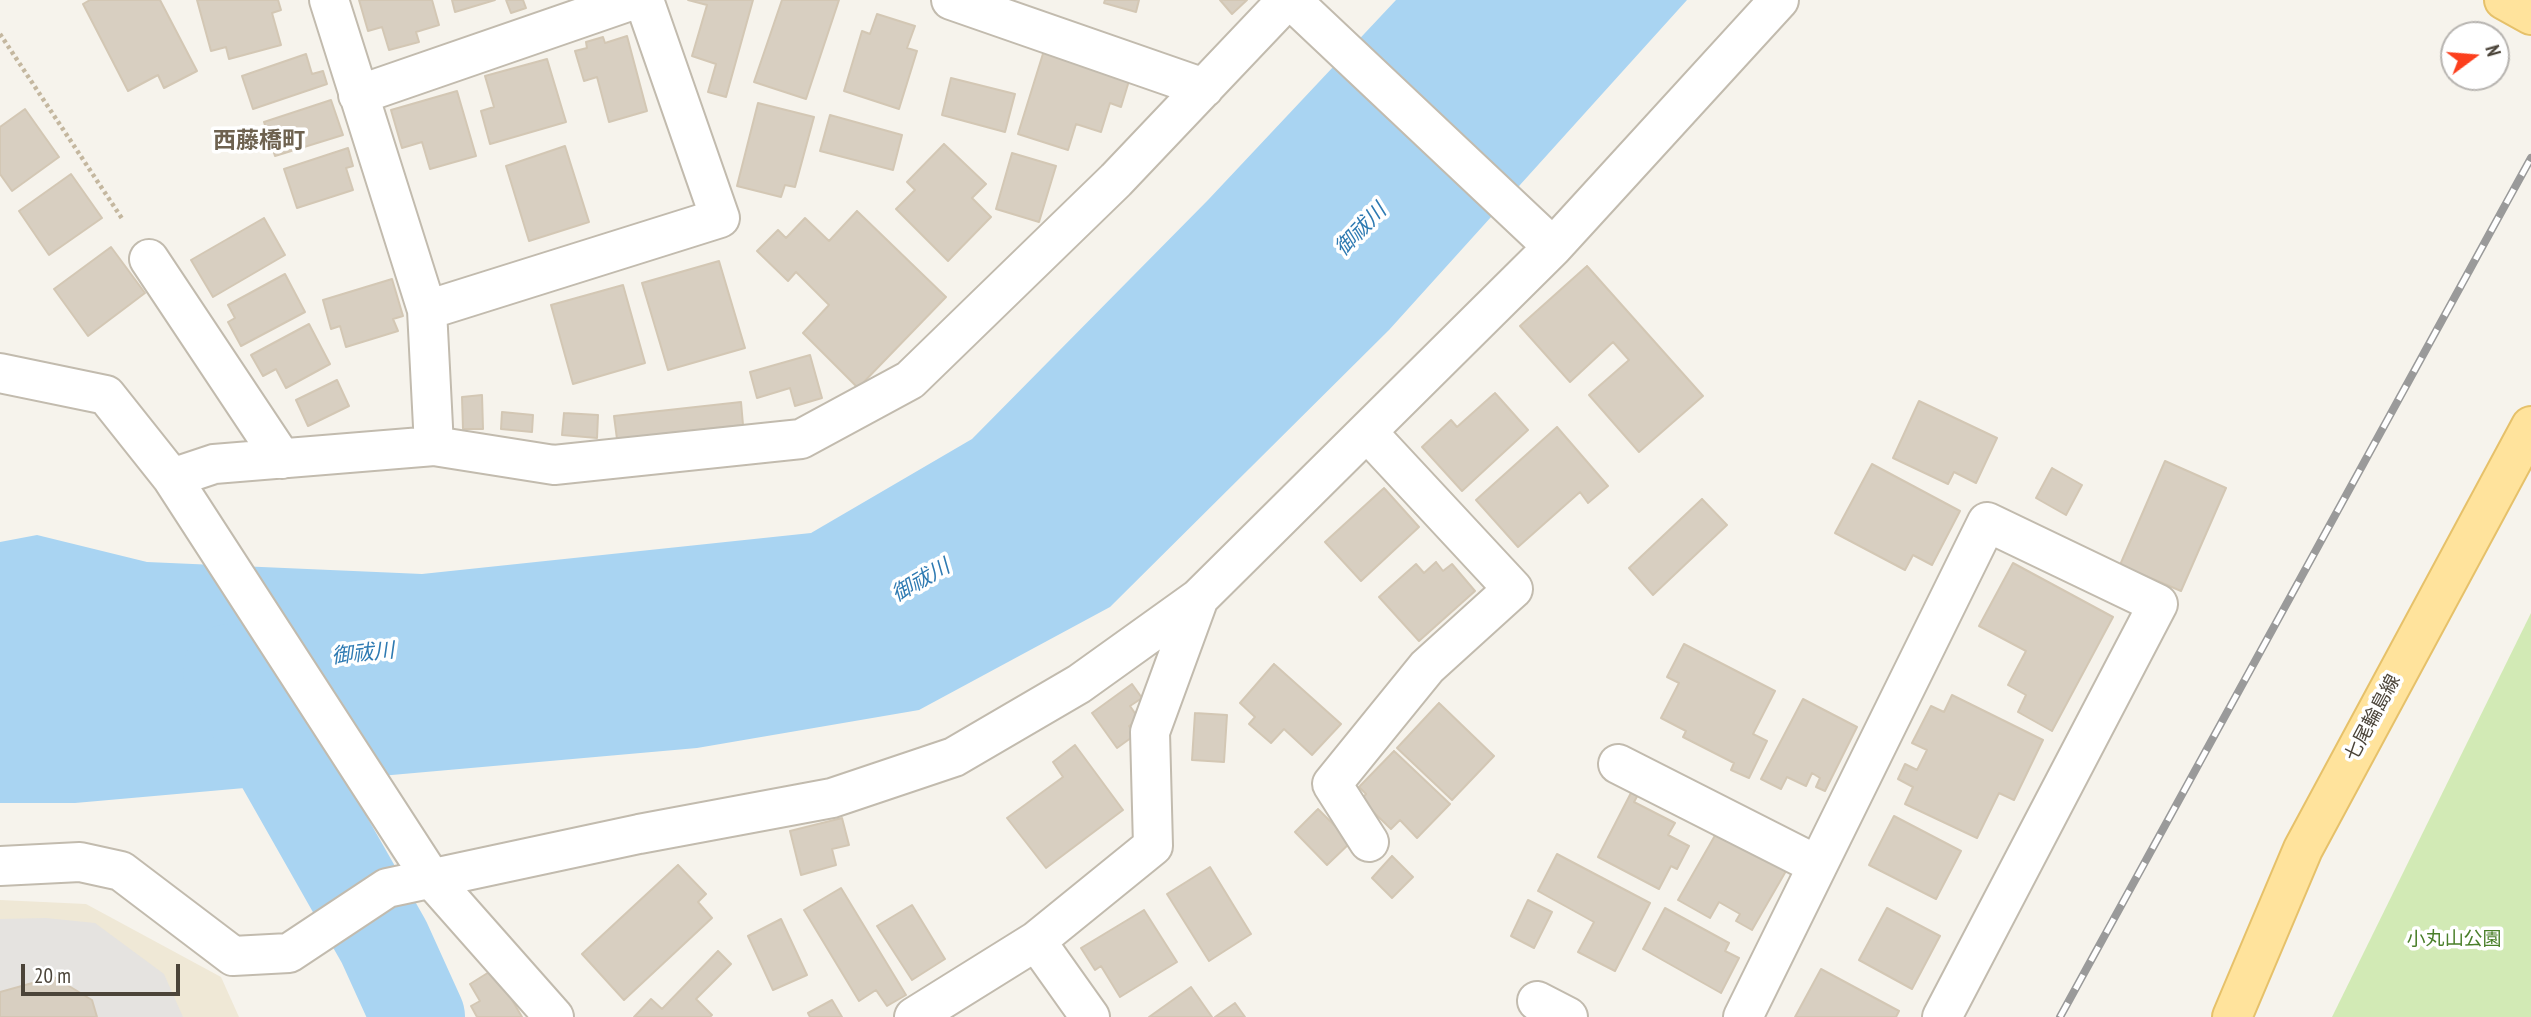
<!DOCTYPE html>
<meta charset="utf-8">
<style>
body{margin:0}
#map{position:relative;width:2531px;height:1017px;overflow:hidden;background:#f6f3ec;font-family:"PT Sans Narrow",sans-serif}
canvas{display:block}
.north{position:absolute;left:2440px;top:21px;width:70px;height:70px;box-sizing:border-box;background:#fff;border:2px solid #b7b4b0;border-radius:50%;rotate:74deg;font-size:19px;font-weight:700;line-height:28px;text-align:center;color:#4b4439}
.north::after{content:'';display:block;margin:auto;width:24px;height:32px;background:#fc3f1d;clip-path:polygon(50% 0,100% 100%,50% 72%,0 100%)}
.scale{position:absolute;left:21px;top:964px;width:159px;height:32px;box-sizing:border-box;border:4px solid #4b4439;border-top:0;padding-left:9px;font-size:21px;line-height:24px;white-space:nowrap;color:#4b4439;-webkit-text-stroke:5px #fff;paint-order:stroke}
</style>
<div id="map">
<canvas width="2531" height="1017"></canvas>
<div class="north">N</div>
<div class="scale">20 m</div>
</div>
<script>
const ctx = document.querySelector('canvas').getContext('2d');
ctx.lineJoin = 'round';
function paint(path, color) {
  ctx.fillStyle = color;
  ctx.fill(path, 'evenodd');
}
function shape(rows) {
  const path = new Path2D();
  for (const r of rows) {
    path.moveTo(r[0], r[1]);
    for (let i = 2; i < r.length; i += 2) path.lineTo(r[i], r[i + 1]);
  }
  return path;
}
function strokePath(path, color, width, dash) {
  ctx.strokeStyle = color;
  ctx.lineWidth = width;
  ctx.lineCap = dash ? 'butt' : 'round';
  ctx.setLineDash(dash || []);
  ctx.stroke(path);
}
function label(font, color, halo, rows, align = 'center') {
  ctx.font = font + ' "PT Sans Narrow","Noto Sans JP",sans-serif';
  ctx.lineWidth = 7;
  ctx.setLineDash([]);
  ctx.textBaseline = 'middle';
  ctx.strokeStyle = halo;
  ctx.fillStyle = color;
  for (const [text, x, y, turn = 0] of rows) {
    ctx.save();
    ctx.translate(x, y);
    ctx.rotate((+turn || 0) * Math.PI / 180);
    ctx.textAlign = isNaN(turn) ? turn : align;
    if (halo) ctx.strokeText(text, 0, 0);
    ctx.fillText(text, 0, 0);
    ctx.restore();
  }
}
paint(shape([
 [0,900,86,904,221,977,239,1017,0,1017]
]), '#efe8d6');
paint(shape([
 [2531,613,2531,1017,2332,1017]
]), '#d2eab5');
paint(shape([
 [46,918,95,923,164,974,183,1017,97,1017,92,1000,54,977,0,992,0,919]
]), '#e5e3e0');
paint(shape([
 [1396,0,1687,0,1389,330,1110,607,919,710,697,748,75,803,0,803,0,542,37,535,147,562,422,574,811,533,972,439,1208,200]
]), '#a9d4f2');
strokePath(shape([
 [230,671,384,942,418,1017]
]), '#a9d4f2', 94);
const building = shape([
 [90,0,160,0,197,71,164,88,158,75,128,91,83,4,90,0],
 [197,0,278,0,281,10,272,13,281,45,229,59,226,47,211,51,197,0],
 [359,0,432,0,439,25,416,32,419,42,389,50,382,27,368,31,359,0],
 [452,0,495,0,455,12,452,0],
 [506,0,523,0,526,8,511,13,506,0],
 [688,0,753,0,726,97,708,92,716,64,692,56,707,5,688,0],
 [782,0,839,0,806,99,754,82,782,0],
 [1105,0,1139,0,1136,12,1104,3,1105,0],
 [1220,0,1247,0,1232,14,1220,0],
 [877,14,915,26,907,48,917,51,899,109,844,91,862,31,870,34,877,14],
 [627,36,647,111,609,122,597,77,584,81,575,51,587,48,586,42,603,37,605,43,627,36],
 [1046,44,1132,71,1121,107,1110,103,1101,132,1076,124,1068,150,1018,134,1046,44],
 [306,54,312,74,323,71,327,84,253,109,242,76,306,54],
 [547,59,566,122,490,144,481,111,494,107,485,76,547,59],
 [951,78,1015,94,1005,132,942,115,951,78],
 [457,91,476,156,430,169,422,142,402,148,391,110,457,91],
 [331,100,343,135,275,156,264,122,331,100],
 [758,103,814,117,795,187,785,185,781,197,737,186,758,103],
 [25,109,59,157,12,191,0,174,0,127,25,109],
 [830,115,902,135,893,170,820,151,830,115],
 [944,144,986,184,972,198,991,217,948,261,896,209,915,190,907,182,944,144],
 [565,146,589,222,529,241,506,166,565,146],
 [348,148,353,166,346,168,353,190,297,208,284,169,348,148],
 [1012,153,1056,166,1039,222,996,209,1012,153],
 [71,174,102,218,49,255,19,211,71,174],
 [857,211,946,297,858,388,803,333,829,305,796,272,788,281,757,251,778,230,786,238,805,218,829,241,857,211],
 [264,218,285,255,213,297,191,260,264,218],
 [111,247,145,293,88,336,54,289,111,247],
 [719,261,745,348,668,370,642,283,719,261],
 [1587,266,1703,396,1639,452,1589,395,1629,360,1613,342,1570,382,1520,326,1587,266],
 [285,274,305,312,241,346,228,322,235,318,228,305,285,274],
 [392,279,403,316,393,319,398,331,346,347,340,326,331,329,323,300,392,279],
 [623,285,645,363,573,384,551,305,623,285],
 [309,324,330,364,286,388,276,369,263,376,251,355,309,324],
 [810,355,822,398,795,406,790,388,757,398,750,372,810,355],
 [337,380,349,406,308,426,296,400,337,380],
 [1495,393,1528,430,1462,491,1422,447,1451,420,1457,427,1495,393],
 [482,395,483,429,463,429,462,397,482,395],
 [1919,401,1997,438,1976,483,1954,472,1948,484,1893,458,1919,401],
 [741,402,743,425,617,439,614,416,741,402],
 [502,412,533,415,532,432,501,429,502,412],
 [564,413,598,415,597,438,562,435,564,413],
 [1557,427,1608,486,1588,503,1580,492,1518,547,1476,500,1557,427],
 [2165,461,2226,488,2181,591,2120,565,2165,461],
 [1872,464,1960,511,1932,565,1913,555,1905,570,1835,533,1872,464],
 [2052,468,2082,485,2066,515,2036,498,2052,468],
 [1384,488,1419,527,1361,581,1325,542,1384,488],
 [1702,499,1727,525,1653,595,1629,568,1702,499],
 [1436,562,1443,571,1452,564,1475,591,1419,641,1379,597,1416,564,1424,573,1436,562],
 [2013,563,2113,617,2052,731,2018,712,2026,695,2008,685,2026,651,1979,626,2013,563],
 [1684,644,1775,691,1753,734,1767,741,1749,778,1731,770,1734,763,1683,737,1686,731,1661,718,1679,683,1667,677,1684,644],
 [1274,664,1341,724,1312,755,1284,729,1271,743,1249,724,1255,717,1240,703,1274,664],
 [1132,684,1142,698,1130,706,1139,719,1129,726,1135,735,1117,748,1092,713,1132,684],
 [1952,695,2043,740,2014,800,1999,793,1977,838,1905,804,1913,787,1898,779,1905,764,1917,770,1927,750,1912,743,1931,706,1944,712,1952,695],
 [1803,699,1857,727,1825,791,1816,787,1820,778,1812,773,1806,786,1787,777,1781,789,1761,779,1803,699],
 [1439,703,1494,756,1452,800,1397,748,1439,703],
 [1195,713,1227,715,1224,762,1192,760,1195,713],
 [1075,745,1123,810,1046,868,1007,818,1063,777,1053,762,1075,745],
 [1394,751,1450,804,1417,838,1400,820,1391,829,1361,800,1366,794,1359,787,1394,751],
 [1633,789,1639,793,1634,802,1675,823,1668,835,1689,846,1677,869,1671,866,1659,889,1598,857,1633,789],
 [1318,809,1351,842,1327,865,1295,832,1318,809],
 [1894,816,1961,851,1936,899,1869,865,1894,816],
 [842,818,849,845,832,849,836,865,801,875,790,831,842,818],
 [1717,832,1786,871,1752,930,1736,921,1740,914,1719,902,1710,918,1678,900,1717,832],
 [1557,854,1650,903,1615,971,1578,952,1594,922,1538,891,1557,854],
 [1392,856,1413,877,1392,898,1372,878,1392,856],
 [678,865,706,894,698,902,712,918,624,1000,582,954,678,865],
 [1210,867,1251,934,1209,961,1167,894,1210,867],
 [841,888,906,995,887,1006,876,990,859,1001,804,910,841,888],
 [1528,900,1552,912,1534,948,1511,936,1528,900],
 [912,905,945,959,912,980,877,926,912,905],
 [1665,908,1729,943,1725,951,1739,958,1721,993,1643,949,1665,908],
 [1887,908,1940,936,1912,989,1859,960,1887,908],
 [1144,910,1177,962,1120,997,1101,966,1095,970,1081,948,1144,910],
 [781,919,807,975,773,990,748,936,781,919],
 [718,951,731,964,696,999,712,1015,710,1017,634,1017,651,999,662,1009,718,951],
 [494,969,522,1017,477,1017,471,1006,480,1001,470,984,494,969],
 [1821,969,1899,1011,1896,1017,1795,1017,1821,969],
 [54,977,92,1000,97,1017,0,1017,0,992,54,977],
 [1191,987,1212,1017,1149,1017,1191,987],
 [832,1000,842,1017,810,1017,808,1013,832,1000],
 [1235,1003,1245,1017,1215,1017,1235,1003]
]);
paint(building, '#d8cfc1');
strokePath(building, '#d3c7b4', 2);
const minor = shape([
 [329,0,427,310,434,446],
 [951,0,1204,88],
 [1291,0,1553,247],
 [358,95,633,0],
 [149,259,282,459],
 [427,310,720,218,644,0],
 [0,373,106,395,172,478,431,878,554,1017],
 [1367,432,1513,589,1427,667,1332,784,1369,842],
 [172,478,214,464,434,446,554,465,801,439,910,380,1116,180,1287,0],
 [1618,764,1817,865],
 [0,866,80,862,121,871,233,956,289,953,387,888,639,834,832,798,954,757,1079,684,1199,598,1553,247,1779,0],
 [1036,941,1090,1017],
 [1537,1001,1568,1017],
 [914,1017,1036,941,1153,846,1150,732,1199,598],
 [1743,1017,1987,522,2158,604,1942,1017]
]);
const major = shape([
 [2504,0,2531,15],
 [2232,1017,2303,849,2531,426]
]);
strokePath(minor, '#c2bbae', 42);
strokePath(major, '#e6c16a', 42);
strokePath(shape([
 [0,34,123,220]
]), '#c4b79f', 4.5, [3.5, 3.5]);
strokePath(minor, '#fff', 38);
strokePath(major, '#ffe39c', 38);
const rail = shape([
 [2060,1017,2531,158]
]);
strokePath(rail, '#9a9a9a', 8);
strokePath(rail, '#fff', 5, [16]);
label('19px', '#4b4439', '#fff', [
 ["七尾輪島線",2373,718,-62]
]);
label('19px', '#4a7f2a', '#fff', [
 ["小丸山公園",2454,940]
]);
label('italic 21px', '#2e7ab2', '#fff', [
 ["御祓川",1361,230,-46],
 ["御祓川",921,581,-30],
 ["御祓川",363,654,-6]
]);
label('bold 23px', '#6e6250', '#fff', [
 ["西藤橋町",259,141]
]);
</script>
